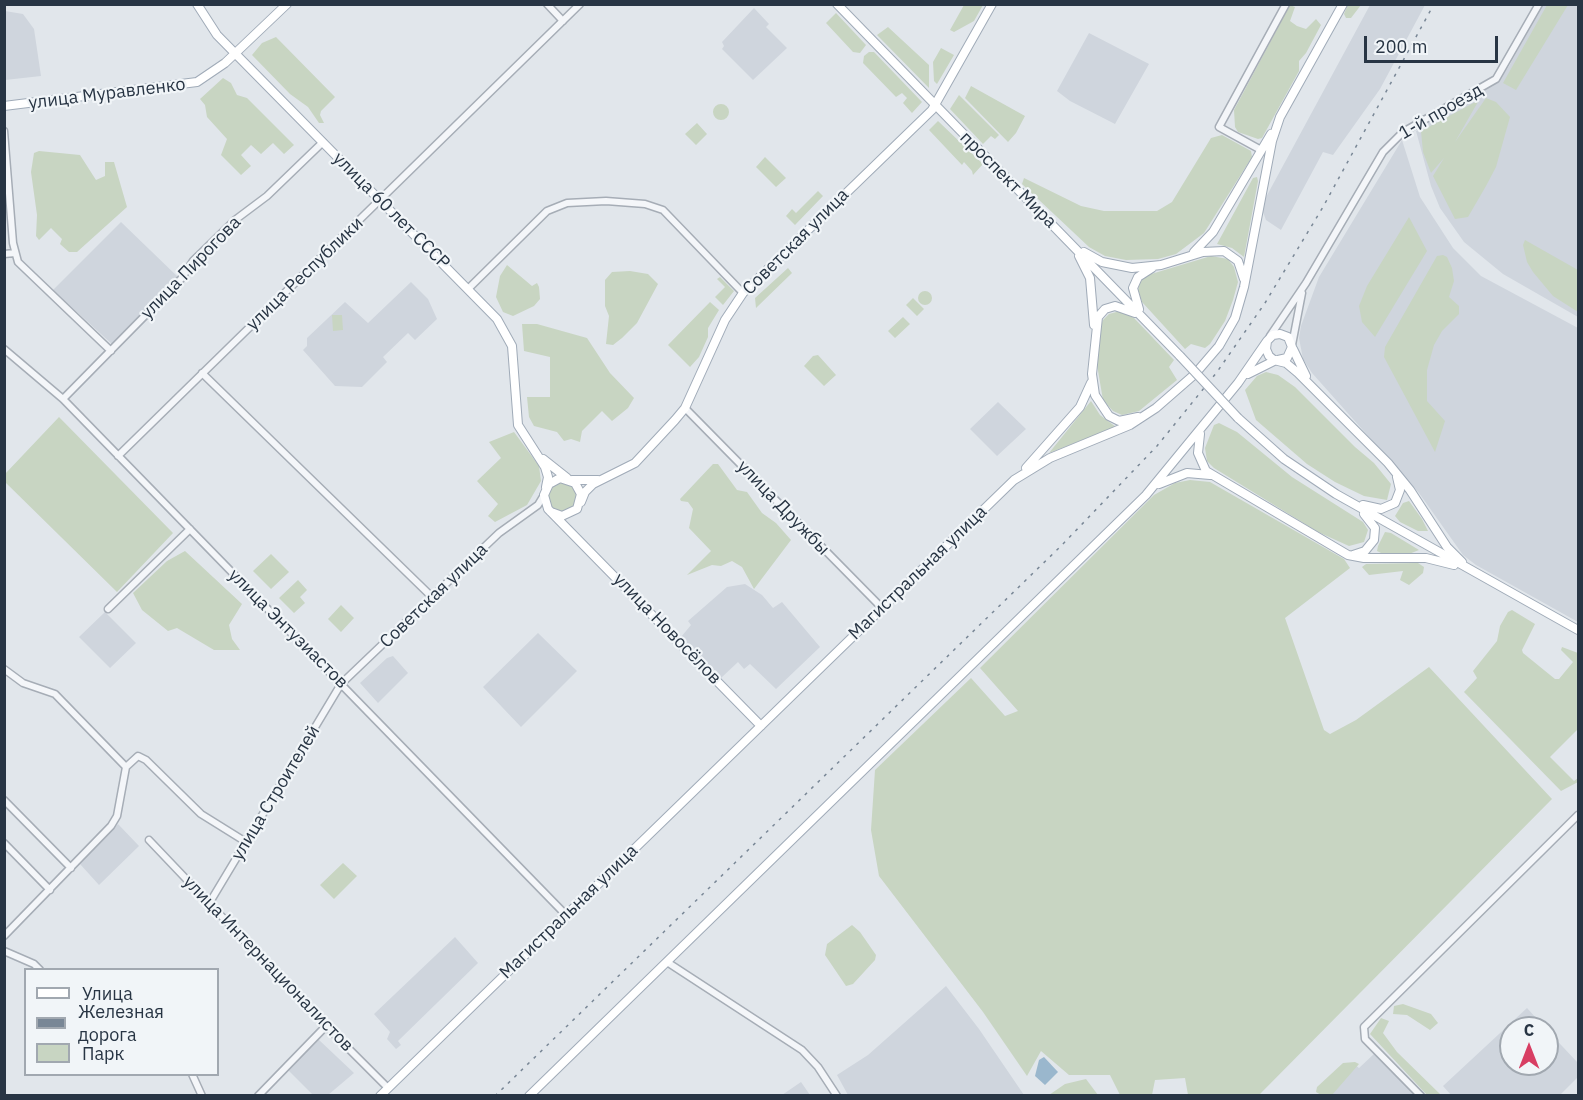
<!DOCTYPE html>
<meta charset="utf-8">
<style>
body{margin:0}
#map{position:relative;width:1583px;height:1100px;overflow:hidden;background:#e1e6eb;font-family:"IBM Plex Sans",sans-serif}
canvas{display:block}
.frame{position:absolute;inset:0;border:6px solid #283544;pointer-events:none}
.legend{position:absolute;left:24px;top:968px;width:195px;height:108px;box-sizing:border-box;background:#f1f5f8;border:2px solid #a1a8b0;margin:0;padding:8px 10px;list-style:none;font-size:18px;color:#283544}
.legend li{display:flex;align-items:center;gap:12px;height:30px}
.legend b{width:30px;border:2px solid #a1a8b0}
.north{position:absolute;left:1499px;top:1016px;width:60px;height:60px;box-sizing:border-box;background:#f1f5f8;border:2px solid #a1a8b0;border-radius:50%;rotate:0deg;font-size:16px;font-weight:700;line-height:24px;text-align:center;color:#283544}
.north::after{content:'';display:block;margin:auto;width:21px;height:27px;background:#d83e63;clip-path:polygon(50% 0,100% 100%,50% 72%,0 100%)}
.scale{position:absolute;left:1364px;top:36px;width:134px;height:27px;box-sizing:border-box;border:3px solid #283544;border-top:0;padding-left:8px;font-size:18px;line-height:21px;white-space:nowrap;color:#283544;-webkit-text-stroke:4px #f1f5f8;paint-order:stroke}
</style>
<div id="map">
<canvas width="1583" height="1100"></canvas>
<div class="frame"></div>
<ul class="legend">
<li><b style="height:8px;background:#fff"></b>Улица</li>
<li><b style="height:8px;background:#798796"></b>Железная дорога</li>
<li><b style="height:16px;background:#c8d5c2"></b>Парк</li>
</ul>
<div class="north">С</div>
<div class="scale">200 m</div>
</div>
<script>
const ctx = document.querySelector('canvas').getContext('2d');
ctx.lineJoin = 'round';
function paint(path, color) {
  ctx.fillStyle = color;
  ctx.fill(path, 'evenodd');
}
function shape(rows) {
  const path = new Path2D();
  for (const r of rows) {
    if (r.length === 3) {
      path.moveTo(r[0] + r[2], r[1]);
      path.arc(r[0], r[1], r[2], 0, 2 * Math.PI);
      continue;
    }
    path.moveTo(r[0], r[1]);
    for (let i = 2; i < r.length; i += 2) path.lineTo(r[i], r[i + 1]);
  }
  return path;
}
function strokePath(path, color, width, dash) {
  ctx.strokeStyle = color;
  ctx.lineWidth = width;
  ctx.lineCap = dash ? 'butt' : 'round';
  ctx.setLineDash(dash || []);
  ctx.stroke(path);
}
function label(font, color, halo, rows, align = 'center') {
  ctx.font = font + ' "IBM Plex Sans",sans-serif';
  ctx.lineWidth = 4.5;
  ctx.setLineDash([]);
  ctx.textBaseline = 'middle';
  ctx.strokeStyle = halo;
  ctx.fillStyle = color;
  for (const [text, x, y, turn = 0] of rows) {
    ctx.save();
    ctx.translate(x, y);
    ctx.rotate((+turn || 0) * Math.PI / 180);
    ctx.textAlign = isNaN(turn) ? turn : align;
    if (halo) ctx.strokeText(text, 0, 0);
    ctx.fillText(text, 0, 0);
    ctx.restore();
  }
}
paint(shape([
 [1370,5,1425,5,1380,89,1333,155,1323,152,1281,230,1266,220,1263,212,1265,199],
 [1542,5,1578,5,1578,317,1503,274,1464,242,1440,208,1431,186,1416,131,1466,99,1497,83,1509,66],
 [754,8,769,24,766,27,787,48,753,80,722,49,724,46,722,42],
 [5,11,23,14,34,29,41,76,5,80],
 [1089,33,1149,64,1115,124,1070,101,1057,91],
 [1402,140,1420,197,1453,248,1481,276,1578,328,1578,622,1476,565,1463,555,1419,493,1312,373,1303,359,1299,338,1301,326,1319,277],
 [121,222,179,278,113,345,53,290],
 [411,282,428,299,437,319,415,340,408,333,383,357,387,362,362,387,335,386,303,350,307,346,307,338,345,302,368,323],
 [998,402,1026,429,997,456,970,429],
 [745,584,762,595,773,608,782,602,820,647,776,689,750,664,744,669,738,662,721,678,681,637,691,625,688,621,727,587],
 [105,612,136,643,110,668,79,637],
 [538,633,577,671,521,727,483,687],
 [393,656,408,673,378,703,360,683,387,658],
 [118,824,139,846,99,885,80,864],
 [455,937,478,963,398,1041,401,1045,396,1049,387,1039,390,1032,374,1014],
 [946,986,979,1029,1024,1095,848,1095,837,1075,868,1055],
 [1527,1008,1545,1028,1511,1028,1511,1064,1547,1064,1547,1030,1578,1063,1578,1077,1560,1095,1451,1095,1443,1086],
 [318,1039,354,1073,328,1095,313,1095,288,1070],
 [1375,1053,1417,1096,1321,1096,1354,1064,1359,1068],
 [801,1082,810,1095,782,1095]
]), '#cfd5dd');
paint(shape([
 [1348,4,1361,5,1351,18,1346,18,1344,14],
 [964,5,983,5,974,21,954,32,950,30],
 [1290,5,1295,7,1290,21,1297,26,1306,29,1316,19,1321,25,1306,53,1299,61,1299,71,1262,138,1258,139,1238,132,1235,127,1234,110],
 [1547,5,1568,5,1516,90,1503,83],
 [836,13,866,45,860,53,853,52,826,23],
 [888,27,929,65,929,88,877,35],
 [276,37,335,97,321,111,320,115,324,123,319,123,308,107,290,94,252,55,262,43],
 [941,48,954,55,937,84,934,81,933,62],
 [869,52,874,52,922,102,912,113,903,103,907,98,902,93,896,97,863,63,864,56],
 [223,78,231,83,237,95,247,98,294,145,284,154,273,143,261,154,251,145,241,155,251,166,241,175,221,155,227,139,207,117,205,105,200,99],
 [971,86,1025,116,1016,133,1008,142,965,98],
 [959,95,999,135,995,139,991,136,983,144,950,109],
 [1486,98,1496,102,1510,117,1496,167,1486,186,1468,217,1455,219,1433,176,1444,158,1431,173,1423,152,1421,131,1479,100,1455,142],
 [721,112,8],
 [938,121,983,164,973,175,972,171,964,162,962,165,929,130],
 [697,123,707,134,696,145,685,134],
 [1222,135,1251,151,1252,157,1204,233,1176,254,1158,259,1126,260,1105,256,1089,247,1022,184,1024,178,1081,206,1104,211,1157,211,1172,202,1211,138],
 [39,151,80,155,96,180,105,176,105,162,114,162,127,207,77,252,69,252,60,244,62,239,51,228,39,240,36,236,37,215,31,172,34,153],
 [765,157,786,178,776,187,756,167],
 [1257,177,1258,181,1244,257,1232,248,1217,244,1253,178],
 [818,191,823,196,795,225,786,216,792,209,796,213],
 [1409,217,1427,251,1375,337,1362,322,1359,306,1367,286],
 [1525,240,1578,270,1578,312,1553,296,1533,272,1527,262,1523,245],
 [1443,255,1447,257,1452,268,1454,281,1449,297,1459,306,1459,314,1442,331,1434,345,1427,370,1427,401,1445,421,1435,452,1384,357,1385,347,1437,256],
 [1211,256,1228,259,1234,267,1238,282,1233,300,1225,321,1210,344,1205,348,1191,344,1185,349,1142,302,1138,290,1140,282,1148,275],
 [507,265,532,286,537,283,539,287,540,299,534,306,513,316,503,312,496,297,500,276],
 [788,268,792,273,756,308,755,298],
 [630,271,648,274,658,284,637,323,622,338,613,345,606,344,609,316,605,306,605,280,612,272],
 [720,277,734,291,723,305,715,297,725,287,717,279],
 [925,298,7],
 [913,298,924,309,917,316,906,305],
 [710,302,719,310,708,328,708,337,699,357,690,367,668,345],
 [1120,311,1134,318,1174,360,1169,367,1177,380,1139,411,1122,415,1113,411,1103,400,1097,365,1099,331,1103,320,1109,314],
 [332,315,342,315,343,330,333,331],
 [903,317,910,324,895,338,888,331],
 [522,324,537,324,587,338,610,373,634,398,628,408,612,421,602,411,582,431,580,442,571,439,564,441,557,432,534,426,529,417,527,397,550,397,550,357,524,351],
 [818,355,836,375,824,386,804,366,813,356],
 [1266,372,1278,375,1295,387,1355,447,1374,463,1391,484,1387,500,1364,496,1335,482,1307,464,1256,420,1245,390,1257,376],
 [1091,401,1100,415,1116,427,1049,453],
 [59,417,173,533,117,592,5,482,5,474],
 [1219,423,1237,432,1292,477,1363,522,1368,530,1364,542,1349,546,1318,532,1214,468,1207,461,1205,448,1214,425],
 [514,432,539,466,541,481,527,505,495,522,488,516,498,504,477,481,501,458,489,442],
 [713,464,718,464,737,490,747,492,762,513,776,523,791,540,754,589,742,567,732,561,721,566,712,565,687,575,711,551,689,528,693,509,688,502,681,501,680,499],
 [1190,480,1210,482,1344,559,1350,568,1285,618,1324,730,1330,734,1356,720,1429,667,1552,799,1259,1095,1188,1095,1185,1078,1155,1080,1152,1095,1120,1095,1110,1075,1069,1075,1041,1051,1027,1076,983,1012,879,876,871,830,875,770,971,678,1005,716,1018,711,980,668,1154,495,1175,483],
 [562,497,14],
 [1409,501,1422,519,1428,531,1418,531,1400,522,1395,516,1403,503],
 [1385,532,1391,533,1419,550,1409,554,1381,553,1377,551,1378,546],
 [185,551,242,604,229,625,232,639,240,650,214,650,177,628,168,631,142,610,133,593,167,561],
 [271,554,289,572,271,589,253,571],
 [1418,563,1424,567,1423,573,1409,585,1400,580,1403,571,1369,575,1362,567,1366,564],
 [298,580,307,590,300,597,305,603,294,613,279,598],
 [341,605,354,618,341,632,328,619],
 [1512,610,1535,624,1522,650,1523,653,1555,679,1559,679,1573,662,1561,650,1562,647,1578,653,1578,729,1550,757,1574,781,1578,778,1578,782,1561,791,1464,692,1477,678,1473,671,1497,641,1500,626,1508,612],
 [343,863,357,876,334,899,320,885],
 [852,925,860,932,876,955,875,960,853,984,846,986,825,955,827,944],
 [1403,1004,1431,1014,1438,1023,1430,1030,1407,1015,1393,1014,1394,1006],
 [1381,1018,1389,1021,1383,1033,1397,1052,1441,1095,1427,1095,1370,1034],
 [1355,1062,1359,1064,1332,1095,1321,1095,1316,1092,1317,1087,1343,1063],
 [1086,1079,1098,1095,1049,1095,1065,1084]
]), '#c8d5c2');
paint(shape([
 [1044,1057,1058,1072,1045,1085,1035,1076,1039,1060]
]), '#9ab7cd');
const minor = shape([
 [547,4,563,21],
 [4,131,13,243,18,262,111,351],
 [1261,150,1219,127,1286,4],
 [4,254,15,253],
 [468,289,547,211,567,203,606,201,645,204,663,210,743,293],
 [1270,336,1306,283,1383,152,1403,132,1496,79,1539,4],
 [1292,345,1302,293],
 [4,349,63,399,566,915],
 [202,373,432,597],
 [63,399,181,279,193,261,235,220,267,196,323,142],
 [685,408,882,608],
 [118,456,580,4],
 [108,609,190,529],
 [4,669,23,683,55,694,126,767,117,816,111,826,4,936],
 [126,767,138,756,146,760,201,814,246,842],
 [4,800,71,868],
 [149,840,326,1026,388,1088],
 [4,843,50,890],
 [210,902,341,684,499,533,538,505,544,495],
 [4,951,34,964,40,970],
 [667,962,802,1050,818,1067,837,1096],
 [192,1074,202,1096],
 [258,1096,326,1026],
 [1421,1096,1365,1039,1364,1027,1578,815]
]);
const major = shape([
 [197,4,217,35,497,319,512,346,518,425,545,467,548,477,546,487],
 [837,4,1180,356],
 [4,106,197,82,225,63,287,4],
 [1084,252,1102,262,1132,268,1161,265,1203,252,1224,251,1238,261,1244,279],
 [1194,252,1213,232,1271,134],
 [1079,256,1090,278,1094,325],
 [1139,309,1133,288,1138,277,1152,268],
 [1135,313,1115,306,1105,309,1098,317,1092,374,1095,395,1109,416,1119,421,1138,417],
 [1293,349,1306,376],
 [1278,360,1287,358,1292,347,1288,337,1280,334,1273,335,1267,341,1266,349,1269,356,1274,360,1286,363,1298,373,1388,463,1410,490,1447,547,1462,562],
 [1248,374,1276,360],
 [1238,418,1284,459,1336,494,1578,630],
 [1200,434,1198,453,1206,471,1348,555,1364,558,1426,558,1454,565],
 [543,459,567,478],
 [1026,468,1080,407,1091,383],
 [572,480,598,480],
 [1159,484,1187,473,1210,475],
 [581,502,585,492,593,484,635,463,675,420,685,408,725,320,743,293,932,110,992,4],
 [1363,505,1381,509,1395,503,1400,490,1397,477],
 [551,512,562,516,577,509,581,494,575,483,560,478,549,484,544,495,548,509,761,726],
 [1353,555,1365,551,1374,540,1375,528,1364,514],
 [380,1096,1014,480,1050,458,1130,425,1156,408,1195,374,1219,346,1235,318,1244,287,1272,141,1280,117,1343,4],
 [529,1096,1146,495,1238,383,1267,341]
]);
strokePath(minor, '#a6adb6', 9);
strokePath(major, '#a0abb8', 10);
strokePath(minor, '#f4f6f9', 6);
strokePath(major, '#fff', 8);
strokePath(shape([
 [495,1096,1062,545,1157,446,1217,372,1265,303,1323,207,1434,4]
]), '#798796', 1.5, [3, 6]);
const majorBridge = shape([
 [1180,356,1238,418]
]);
strokePath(majorBridge, '#a0abb8', 10, []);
strokePath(majorBridge, '#fff', 8);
label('18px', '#283544', '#f1f5f8', [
 ["улица Муравленко",107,94,-7],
 ["1-й проезд",1441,112,-30],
 ["проспект Мира",1008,180,45],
 ["улица 60 лет СССР",391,211,45],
 ["Советская улица",796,242,-45],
 ["улица Пирогова",191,268,-46],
 ["улица Республики",305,274,-44],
 ["улица Дружбы",783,508,46],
 ["Магистральная улица",918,573,-44],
 ["Советская улица",434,596,-44],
 ["улица Энтузиастов",288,629,45],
 ["улица Новосёлов",667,629,46],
 ["улица Строителей",276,793,-59],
 ["Магистральная улица",569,912,-44],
 ["улица Интернационалистов",268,964,46]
]);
</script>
